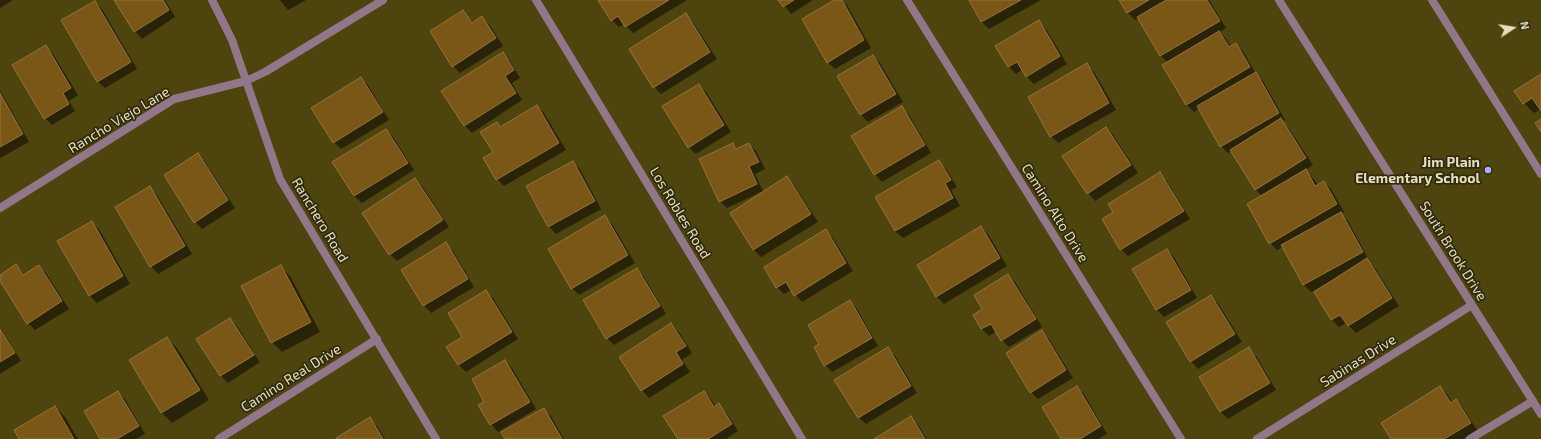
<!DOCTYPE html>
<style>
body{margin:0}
#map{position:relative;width:1541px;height:439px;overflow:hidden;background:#4e440e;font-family:"Exo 2",sans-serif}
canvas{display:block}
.north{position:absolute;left:1493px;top:8px;width:40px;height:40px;-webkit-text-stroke:3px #302b0e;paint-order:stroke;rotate:78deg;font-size:11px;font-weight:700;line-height:16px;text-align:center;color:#e5dfbe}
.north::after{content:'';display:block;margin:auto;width:14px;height:18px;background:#e5dfbe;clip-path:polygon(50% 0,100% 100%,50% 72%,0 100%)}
</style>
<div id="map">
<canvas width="1541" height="439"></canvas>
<div class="north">N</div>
</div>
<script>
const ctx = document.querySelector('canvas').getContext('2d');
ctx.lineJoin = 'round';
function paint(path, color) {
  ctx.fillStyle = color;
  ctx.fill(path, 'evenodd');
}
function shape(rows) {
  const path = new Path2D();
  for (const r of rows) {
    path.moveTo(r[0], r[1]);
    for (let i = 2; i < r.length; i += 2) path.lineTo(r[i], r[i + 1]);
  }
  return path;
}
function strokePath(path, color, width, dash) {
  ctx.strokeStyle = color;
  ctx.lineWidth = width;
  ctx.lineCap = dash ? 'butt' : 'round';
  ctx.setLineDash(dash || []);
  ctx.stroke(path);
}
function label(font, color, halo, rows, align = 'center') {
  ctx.font = font + ' "Exo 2",sans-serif';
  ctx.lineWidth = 3.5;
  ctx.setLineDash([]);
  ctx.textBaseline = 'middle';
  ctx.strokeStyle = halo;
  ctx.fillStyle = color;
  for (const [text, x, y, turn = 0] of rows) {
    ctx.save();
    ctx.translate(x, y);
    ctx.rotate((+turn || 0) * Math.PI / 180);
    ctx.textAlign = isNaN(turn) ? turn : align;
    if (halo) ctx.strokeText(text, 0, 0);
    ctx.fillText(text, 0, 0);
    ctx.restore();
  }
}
paint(shape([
 [0,0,13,0,0,8],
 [115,0,165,0,175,17,142,39,135,31],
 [280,0,306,0,288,10],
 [600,0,687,0,633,33,624,24,619,27,612,20],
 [780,0,813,0,791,14],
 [835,0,842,0,847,5,871,48,835,69,827,62],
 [970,0,1041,0,989,29,982,22],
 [1120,0,1209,0,1226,28,1220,32,1226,39,1231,47,1235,44,1243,51,1256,74,1263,81,1285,120,1283,122,1288,127,1313,165,1305,170,1313,178,1318,185,1324,182,1331,189,1344,212,1341,214,1348,221,1369,260,1368,260,1374,267,1399,306,1356,333,1346,323,1339,327,1332,320,1315,292,1330,283,1329,282,1311,292,1304,285,1283,247,1277,250,1270,243,1262,196,1256,190,1232,151,1228,153,1221,146,1200,108,1194,112,1187,105,1168,63,1161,56,1139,18,1135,20,1128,13],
 [95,2,102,9,137,69,105,88,97,81],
 [463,11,473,23,482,17,489,24,503,46,460,73,453,66],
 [686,15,693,22,717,59,661,94,654,87],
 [1038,21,1046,29,1067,64,1034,84,1027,77,1022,70,1016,74,1008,66],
 [46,46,53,54,78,95,69,101,75,111,52,125,45,118],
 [502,54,510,61,520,78,512,83,522,100,472,133,464,125],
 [873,56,880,63,903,102,868,122,861,115,839,76],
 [1087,65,1094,72,1116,110,1058,143,1051,136],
 [1541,75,1541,109,1534,113,1524,103],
 [361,78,368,85,389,120,341,149,334,142],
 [699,85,706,92,731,132,696,154,688,147],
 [0,90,29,142,0,158],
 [537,106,544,113,566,150,504,186,497,179,494,153,497,123,501,127],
 [902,108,909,115,931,153,882,182,875,174],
 [1106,128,1113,135,1138,173,1095,201,1088,193],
 [386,130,393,137,414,170,362,203,354,196],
 [733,144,738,149,749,144,756,151,765,169,755,174,763,191,727,208,720,201],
 [198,154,205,162,235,208,202,229,195,222],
 [939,161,946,169,957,187,951,190,960,206,903,238,895,231,876,197],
 [572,162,580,169,601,209,556,234,549,226],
 [1160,174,1167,181,1190,219,1128,256,1121,249],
 [787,178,794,185,818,222,761,257,754,250,731,213],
 [415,179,422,186,449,227,397,261,390,254],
 [150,188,157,195,192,254,158,274,151,266],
 [605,217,612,224,635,263,579,295,572,288],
 [91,222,99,229,130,284,97,303,90,296,59,241],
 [981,227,988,234,1007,266,944,304,937,297,918,265],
 [826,230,833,238,853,271,802,302,792,290,784,294,777,287],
 [446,244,453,251,474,287,431,313,424,305],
 [1167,250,1174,257,1197,298,1164,317,1157,310,1133,270],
 [16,265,25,275,39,266,46,273,69,309,35,330,28,323,0,279,0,276],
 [280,266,290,276,320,332,282,352,272,342],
 [637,269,644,277,666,314,614,345,607,338],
 [1008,275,1015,282,1042,327,1009,347,1002,340,997,331,989,336,982,329,974,315,983,310],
 [485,291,493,298,518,339,466,372,459,365,448,347,464,337],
 [1211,296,1218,303,1242,342,1198,369,1191,361],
 [850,302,857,309,878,346,832,372,825,365,820,344],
 [230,319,237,326,254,353,221,374,221,376,198,340],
 [671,324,679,332,692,353,682,360,690,372,649,398,642,390],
 [0,327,21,361,0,374],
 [1042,332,1049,339,1073,378,1038,399,1031,392],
 [167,338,177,348,209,400,172,423,162,413,131,361],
 [887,349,895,356,917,393,866,424,858,417],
 [1249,349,1256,356,1276,390,1228,419,1220,411],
 [255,355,260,362,228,383,221,376],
 [505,361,512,368,536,409,498,432,491,424,486,402],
 [1076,387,1084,394,1107,434,1098,439,1063,439],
 [1440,387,1447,394,1453,403,1456,400,1463,408,1477,430,1463,439,1392,439],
 [118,392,125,399,145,434,136,439,101,439],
 [704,392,711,399,716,407,719,405,726,412,738,431,726,439,679,439],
 [55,407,65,417,78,439,20,439],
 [543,409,551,416,564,439,506,439],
 [910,417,918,425,927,439,876,439],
 [370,419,377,426,385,439,338,439]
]), '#0007');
const building = shape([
 [114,0,163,0,169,10,134,32,114,0],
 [598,0,669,0,625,27,618,16,611,21,598,0],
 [778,0,794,0,783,7,778,0],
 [834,0,842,0,864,40,827,63,802,19,834,0],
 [969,0,1021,0,981,22,969,0],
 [1119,0,1149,0,1127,13,1119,0],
 [1166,0,1207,0,1220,21,1160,56,1137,17,1166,0],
 [95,1,131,62,97,82,61,20,95,1],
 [463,10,472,23,482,16,496,38,452,67,430,31,463,10],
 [686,13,710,52,653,88,629,49,686,13],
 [1039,20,1060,56,1026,77,1017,62,1008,67,995,46,1039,20],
 [1219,31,1229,47,1236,43,1250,67,1186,105,1162,65,1219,31],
 [46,45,71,88,63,93,69,104,44,119,12,65,46,45],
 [503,52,514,70,505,76,516,93,464,126,441,91,503,52],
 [873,55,896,94,860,115,837,76,873,55],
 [1087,63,1109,103,1050,137,1028,97,1087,63],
 [1256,72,1279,113,1220,147,1197,106,1256,72],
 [1541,74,1541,111,1532,98,1523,104,1514,91,1541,74],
 [361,77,383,112,333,143,311,108,361,77],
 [699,84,724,125,688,148,662,106,699,84],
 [0,93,23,134,0,147,0,93],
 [537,105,559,143,496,180,483,158,493,152,480,132,497,122,500,127,537,105],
 [902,106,925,145,874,175,851,136,902,106],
 [1281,118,1306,158,1255,190,1230,150,1281,118],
 [1541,119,1541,132,1535,123,1541,119],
 [1106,127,1131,165,1087,194,1062,156,1106,127],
 [386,129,408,163,354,196,332,162,386,129],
 [733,143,736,149,749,143,759,162,749,166,757,184,719,202,699,159,733,143],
 [198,153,228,200,194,223,164,175,198,153],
 [939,160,951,180,945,183,953,198,895,231,875,197,939,160],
 [573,161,595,201,548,227,526,186,573,161],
 [1306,169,1315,186,1324,181,1337,204,1269,244,1247,204,1306,169],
 [1160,172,1184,211,1120,250,1102,219,1113,212,1108,204,1160,172],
 [787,176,811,214,753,250,730,213,787,176],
 [415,178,443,220,389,255,362,213,415,178],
 [150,186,185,246,150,267,115,207,150,186],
 [1341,212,1363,252,1303,285,1281,245,1341,212],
 [605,215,628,255,571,289,548,249,605,215],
 [92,221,123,276,89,296,57,241,92,221],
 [981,226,1000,258,936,297,917,265,981,226],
 [826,229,846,263,794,296,786,282,776,288,764,267,826,229],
 [446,242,468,279,423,306,401,270,446,242],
 [1167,249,1191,290,1156,310,1132,269,1167,249],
 [1367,258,1392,298,1348,326,1340,315,1331,320,1314,292,1367,258],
 [16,264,23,275,39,265,62,301,27,324,0,281,0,275,16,264],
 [281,265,311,322,271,343,241,286,281,265],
 [637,268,660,306,606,339,583,300,637,268],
 [1008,274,1036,319,1001,341,991,324,981,329,973,315,982,309,974,295,1008,274],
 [486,290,512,332,458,365,446,347,462,337,448,313,486,290],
 [1211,295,1235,334,1190,362,1166,322,1211,295],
 [850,300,872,338,824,366,814,347,819,344,808,325,850,300],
 [230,318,254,355,220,376,196,339,230,318],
 [671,323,686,346,676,352,683,364,641,391,619,357,671,323],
 [0,329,15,353,0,362,0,329],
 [1042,330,1066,370,1030,393,1006,353,1042,330],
 [167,337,200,390,161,413,129,360,167,337],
 [888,347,911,386,858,418,834,380,888,347],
 [1249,347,1270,383,1220,412,1199,377,1249,347],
 [505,360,530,402,490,425,478,405,484,402,472,379,505,360],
 [1077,386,1101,426,1080,439,1061,439,1042,407,1077,386],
 [1440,386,1451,403,1456,399,1471,423,1444,439,1391,439,1381,423,1440,386],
 [118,391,139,426,117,439,100,439,84,411,118,391],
 [704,391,714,407,719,403,732,424,708,439,678,439,663,416,704,391],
 [55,406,74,439,19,439,14,430,55,406],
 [544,408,562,439,505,439,501,432,544,408],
 [911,416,925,439,874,439,911,416],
 [370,417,383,439,336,439,336,438,370,417]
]);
paint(building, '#7a5717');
strokePath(building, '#977337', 1);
strokePath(shape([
 [1432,0,1541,174],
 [1470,439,1533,401]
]), '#917789', 8);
strokePath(shape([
 [212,0,232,40,280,179,436,439],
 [536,0,802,439],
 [907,0,1181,439],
 [1279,0,1541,414],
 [0,208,174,99,246,81,265,72,383,0],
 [219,439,377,339],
 [1257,439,1472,305]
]), '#917789', 8);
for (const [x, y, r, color] of [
 [1488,170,4,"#a7b0fc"]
]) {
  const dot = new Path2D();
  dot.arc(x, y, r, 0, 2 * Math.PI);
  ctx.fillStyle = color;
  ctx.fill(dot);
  strokePath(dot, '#302b0e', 1.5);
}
label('14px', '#e5dfbe', '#302b0e', [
 ["Rancho Viejo Lane",119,120,-31],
 ["Los Robles Road",680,213,59],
 ["Camino Alto Drive",1055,213,58],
 ["Ranchero Road",320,220,59],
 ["South Brook Drive",1453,251,58],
 ["Sabinas Drive",1358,361,-32],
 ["Camino Real Drive",291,378,-32]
]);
label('bold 14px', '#e5dfbe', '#302b0e', [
 ["Jim Plain",1480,162],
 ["Elementary School",1480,178]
], 'right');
</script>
